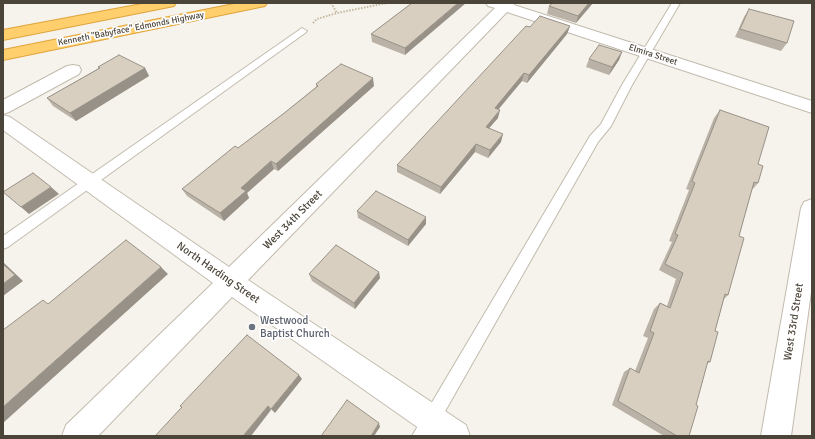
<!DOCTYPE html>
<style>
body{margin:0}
#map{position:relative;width:815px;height:439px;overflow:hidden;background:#f6f3ec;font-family:Signika,sans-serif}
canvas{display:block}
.frame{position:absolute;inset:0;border:4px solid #4b4439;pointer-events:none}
</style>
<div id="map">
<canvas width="815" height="439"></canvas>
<div class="frame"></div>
</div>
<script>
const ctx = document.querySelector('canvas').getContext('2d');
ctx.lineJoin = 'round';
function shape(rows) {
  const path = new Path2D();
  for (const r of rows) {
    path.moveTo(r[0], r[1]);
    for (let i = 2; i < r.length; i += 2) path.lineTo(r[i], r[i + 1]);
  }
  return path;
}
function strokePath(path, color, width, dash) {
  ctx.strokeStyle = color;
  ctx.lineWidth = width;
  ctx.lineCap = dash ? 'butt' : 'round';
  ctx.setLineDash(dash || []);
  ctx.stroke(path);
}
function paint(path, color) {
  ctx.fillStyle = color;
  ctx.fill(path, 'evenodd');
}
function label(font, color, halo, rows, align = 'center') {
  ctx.font = font + ' Signika,sans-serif';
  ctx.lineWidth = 3.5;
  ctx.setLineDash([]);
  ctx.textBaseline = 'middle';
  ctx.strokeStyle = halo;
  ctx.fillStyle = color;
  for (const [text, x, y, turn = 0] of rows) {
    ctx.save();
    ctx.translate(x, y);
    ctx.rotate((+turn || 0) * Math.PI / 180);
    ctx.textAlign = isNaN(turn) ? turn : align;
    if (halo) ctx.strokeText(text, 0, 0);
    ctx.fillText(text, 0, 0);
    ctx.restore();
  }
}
const lane = shape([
 [672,3,680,3,632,85,611,126,598,142,431,436,412,436,590,136,601,124,622,85,672,3],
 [302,28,307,31,305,33,8,247,3,249,3,236,302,28]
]);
const street = shape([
 [486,3,515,3,514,5,812,101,812,113,507,12,248,280,466,425,470,436,430,436,232,297,98,436,62,436,66,425,213,283,3,130,3,115,10,117,229,267,495,8,488,6,486,3],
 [73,65,79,66,81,70,79,74,9,112,3,114,3,100,67,66,73,65],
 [812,199,812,285,791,436,761,436,801,208,804,202,812,199]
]);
const highway = shape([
 [147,3,176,3,174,6,169,7,3,40,3,30,147,3],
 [239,3,267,3,265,6,260,7,3,60,3,50,239,3]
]);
strokePath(lane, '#c2bbae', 2);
strokePath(street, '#c2bbae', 2);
strokePath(highway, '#e0a43c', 2);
strokePath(shape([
 [331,3,337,13],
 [313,23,317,19,337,13,387,3]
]), '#c4b79f', 2, [1.5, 1.5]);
paint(lane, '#fff');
paint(street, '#fff');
paint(highway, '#ffcf6e');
paint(shape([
 [412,3,405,55,372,42,371,34],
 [593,3,576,23,547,14,549,6],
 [749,9,787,43,781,51,735,37,744,17],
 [570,26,567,34,527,83,522,81,498,109,498,118,489,128,501,142,488,158,475,152,440,194,397,172,397,165],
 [622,52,619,60,609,75,586,67,589,59],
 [98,67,145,68,149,76,76,121,53,106,47,98,99,68],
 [316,84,374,86,278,171,274,169,247,193,249,198,224,221,187,196,182,189,238,148,283,114,316,87],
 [720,110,758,164,758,183,752,190,739,236,728,295,724,299,715,331,710,362,707,364,696,405,689,436,664,436,612,405,624,372,630,368,635,371,648,338,643,336,654,309,660,303,667,306,676,279,659,270,672,242,669,241,689,190,686,189,714,118],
 [357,211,426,224,408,246,358,218],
 [309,274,380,278,355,309,312,281]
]), '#bab2a6');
paint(shape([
 [458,3,466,3,405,55,405,48],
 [589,3,593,3,576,23,578,16],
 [570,26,567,34,527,83,529,75],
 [622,52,619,60,609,75,612,67],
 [145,68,149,76,76,121,70,113],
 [524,73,522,81,493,116,495,108],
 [373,78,374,86,278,171,276,164],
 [500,110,498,118,484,134,486,127],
 [503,134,501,142,488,158,490,150],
 [476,144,475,152,440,194,441,187],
 [271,161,274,169,247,193,249,198,224,221,220,213,241,188],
 [51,187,59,194,29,214,21,207],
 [426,217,426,224,408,246,408,240],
 [3,262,23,281,3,296],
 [161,267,168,274,3,423,3,407],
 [379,272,380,278,355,309,354,303],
 [299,375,302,379,275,413,271,409],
 [268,406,271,410,251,436,243,436],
 [379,423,380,427,374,436,371,436]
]), '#979187');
const building = shape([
 [412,3,458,3,405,48,371,34,412,3],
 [553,3,589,3,578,16,549,6,553,3],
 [749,9,794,21,787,43,740,29,749,9],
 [540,16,570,26,529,75,524,73,495,108,500,110,486,127,503,134,490,150,476,144,441,187,397,165,526,26,530,27,540,16],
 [599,45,622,52,612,67,589,59,599,45],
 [119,55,145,68,70,113,47,98,100,68,98,67,119,55],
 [341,64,373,78,276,164,271,161,241,188,246,191,220,213,182,189,235,146,238,148,283,114,318,86,316,84,341,64],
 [720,110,769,127,758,164,763,166,758,183,754,182,739,236,744,238,728,295,725,294,715,331,718,332,710,362,708,361,696,405,698,406,689,436,677,436,618,401,630,368,639,373,654,333,650,331,660,303,670,308,683,273,665,264,678,235,675,234,695,183,692,181,720,110],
 [33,173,51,187,21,207,3,192,33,173],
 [376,191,426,217,408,240,357,211,376,191],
 [126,240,161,267,3,407,3,330,43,300,48,304,126,240],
 [336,245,379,272,354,303,309,274,336,245],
 [3,264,15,275,3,284,3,264],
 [247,335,299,375,271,409,268,406,243,436,155,436,182,407,180,406,247,335],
 [347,400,379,423,371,436,321,436,347,400]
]);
paint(building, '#d8cfc1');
strokePath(building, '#979187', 1);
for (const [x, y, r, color] of [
 [252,327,4,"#6b7280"]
]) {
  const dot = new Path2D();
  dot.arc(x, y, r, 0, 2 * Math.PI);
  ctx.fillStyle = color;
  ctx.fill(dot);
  strokePath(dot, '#fff', 1.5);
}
label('9px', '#4b4439', '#fff', [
 ["Kenneth \"Babyface\" Edmonds Highway",131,29,-11],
 ["Elmira Street",653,55,18]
]);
label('11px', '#4b4439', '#fff', [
 ["West 34th Street",293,220,-45],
 ["North Harding Street",218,273,35],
 ["West 33rd Street",794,322,-81]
]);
label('11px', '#5b616d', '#fff', [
 ["Westwood",260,321],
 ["Baptist Church",260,334]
], 'left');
</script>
